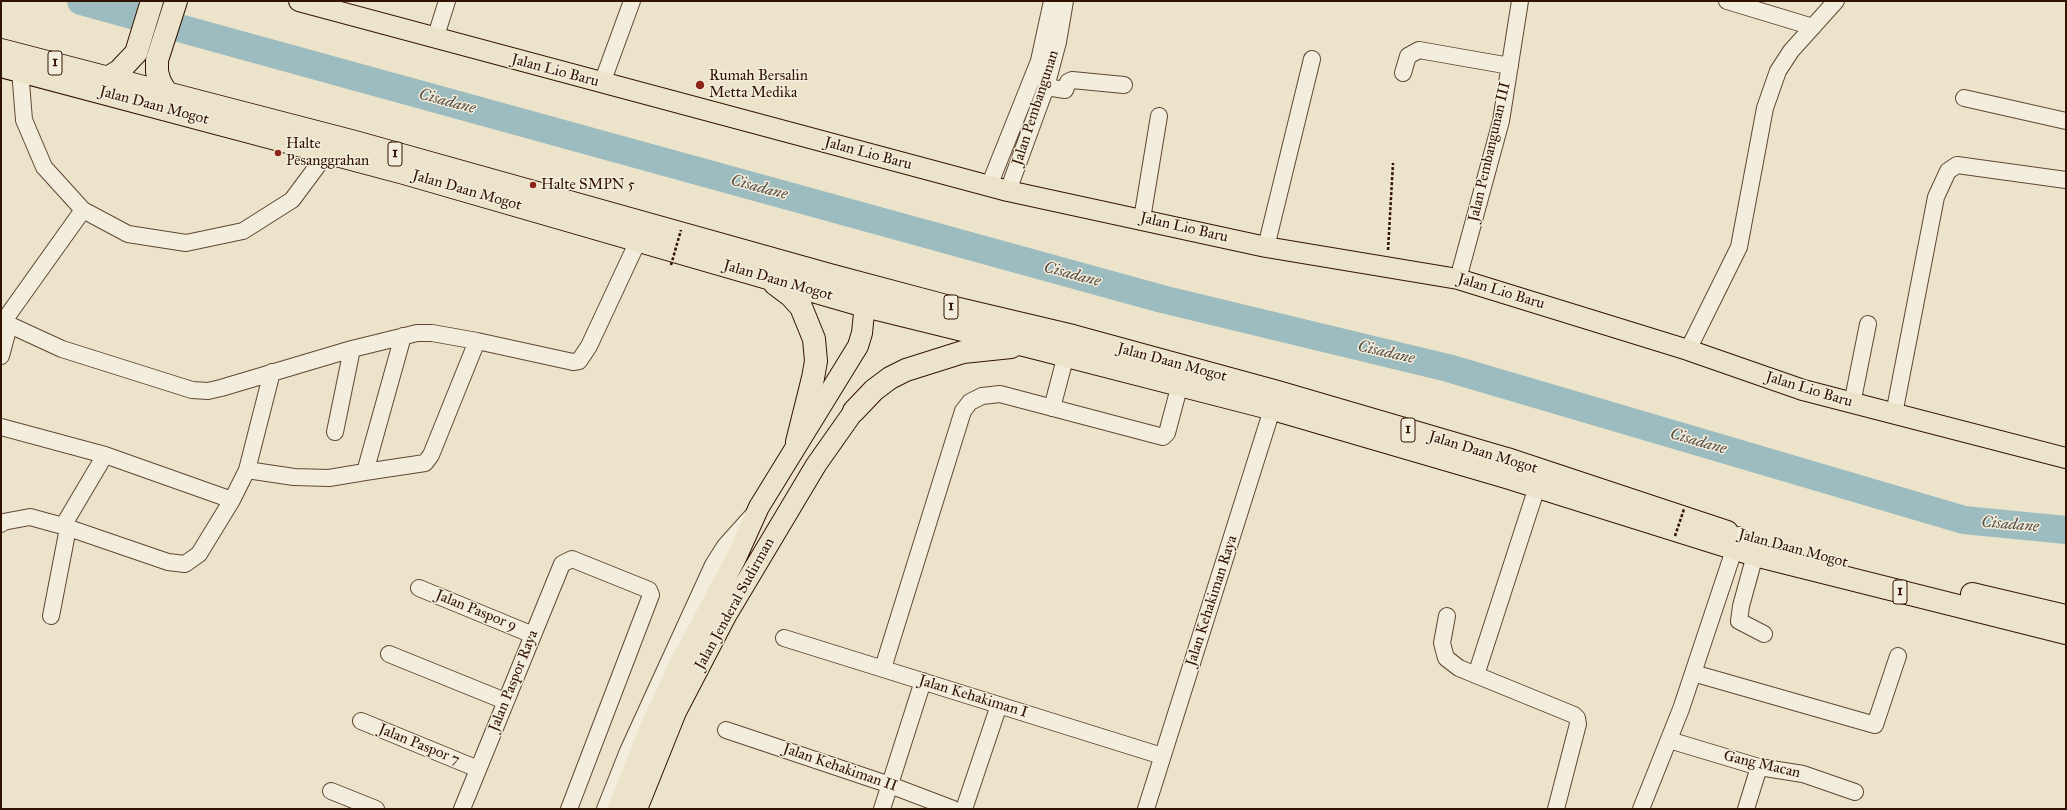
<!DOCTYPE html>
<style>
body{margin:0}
#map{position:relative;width:2067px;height:810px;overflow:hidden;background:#ece4ca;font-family:"IM FELL Great Primer",serif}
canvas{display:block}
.frame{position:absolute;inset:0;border:2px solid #321301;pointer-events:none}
</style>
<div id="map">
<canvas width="2067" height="810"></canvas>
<div class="frame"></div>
</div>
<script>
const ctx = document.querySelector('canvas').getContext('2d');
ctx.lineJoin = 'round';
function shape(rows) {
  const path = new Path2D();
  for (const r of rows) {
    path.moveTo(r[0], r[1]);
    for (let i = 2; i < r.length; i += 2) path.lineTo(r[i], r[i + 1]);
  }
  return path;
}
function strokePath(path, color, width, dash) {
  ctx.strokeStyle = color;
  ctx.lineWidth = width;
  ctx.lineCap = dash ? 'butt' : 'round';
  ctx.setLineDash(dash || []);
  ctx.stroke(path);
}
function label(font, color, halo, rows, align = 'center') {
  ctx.font = font + ' "IM FELL Great Primer",serif';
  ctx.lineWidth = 3;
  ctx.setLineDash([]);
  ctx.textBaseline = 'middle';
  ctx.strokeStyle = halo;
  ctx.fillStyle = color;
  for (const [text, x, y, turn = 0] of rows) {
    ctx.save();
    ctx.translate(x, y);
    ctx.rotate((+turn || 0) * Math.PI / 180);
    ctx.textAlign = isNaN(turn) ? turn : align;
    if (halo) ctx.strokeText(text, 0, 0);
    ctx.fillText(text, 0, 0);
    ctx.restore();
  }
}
strokePath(shape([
 [81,1,1162,299,1448,368,1964,520,2066,530]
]), '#9cbcc0', 28);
const minor = shape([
 [1727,1,1813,27],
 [435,39,447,1],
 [20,70,24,120,44,167,83,210,128,234,186,243,243,231,292,200,327,153],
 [1403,73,1408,56,1419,50,1510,66],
 [602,83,632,1],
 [1046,87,1065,90,1068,82,1072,80,1124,85],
 [1964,98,2066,121],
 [989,186,1039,61,1052,1],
 [1008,191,1046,87,1058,42,1065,1],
 [1142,219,1159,116],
 [1266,247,1312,59],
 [1458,279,1501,121,1520,1],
 [1,321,62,349,192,390,208,391,221,388,352,349,417,333,432,333,477,341,573,362,579,361,589,346,638,241],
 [3,322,83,210],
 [403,336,365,472,425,463,431,455,477,341],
 [1688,350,1739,247,1765,108,1778,71,1791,51,1836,1],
 [1,356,9,326],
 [1852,404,1868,324],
 [1052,408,1066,355],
 [1894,414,1936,197,1948,171,1957,165,2066,180],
 [1,427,105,455,232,500],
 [335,432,352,349],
 [247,470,294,477,329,478,365,472],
 [1537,487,1476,675,1574,715,1577,718,1578,724,1556,809],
 [1,524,3,522,30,517,63,526,168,562,185,564,199,554,232,500,247,470,272,372],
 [63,526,105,455],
 [1755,555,1741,606,1739,621,1764,634],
 [419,588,533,635],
 [51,616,68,528],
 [1447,616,1442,643,1446,658,1459,668,1476,675],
 [784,638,1162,756],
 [389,654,505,701],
 [883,668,963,411,970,402,982,396,1000,394,1163,437,1167,433,1180,384],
 [1693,673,1875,725,1898,656],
 [361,721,478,769],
 [726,730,890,785,953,809],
 [1669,740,1759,767,1803,774,1855,792],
 [331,791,376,809],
 [462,809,562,564,572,559,649,590,651,595,569,809],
 [605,809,628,751,713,565,725,546,751,517],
 [882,809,923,681],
 [964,809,999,705],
 [1146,809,1275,400],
 [1641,809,1681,709,1739,535],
 [1746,809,1759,767]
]);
const major = shape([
 [299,1,1008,191,1266,247,1458,279,1688,350,1803,390,2066,458],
 [618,809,650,727,679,665,736,558,759,507,858,346,862,333,864,313,861,305,853,294],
 [637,809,676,712,727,614,816,465,854,411]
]);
const highway = shape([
 [1,50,355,142,830,275,946,306,1073,336,1278,392,1507,459,1727,532],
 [1,66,404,173,861,305,1028,346,1273,409,1506,477,1755,555,2066,633],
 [109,77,119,71,136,53,152,1],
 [166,92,160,82,157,72,157,60,176,1],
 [775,284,791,296,801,307,814,339,816,361,813,378,797,442],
 [854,411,874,390,890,378,906,370,963,352,1011,347],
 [1972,594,2066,616]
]);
strokePath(minor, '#604733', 18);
strokePath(major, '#321301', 22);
strokePath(highway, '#321301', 24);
strokePath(shape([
 [1388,250,1393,163]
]), '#321301', 2.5, [3, 2]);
strokePath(minor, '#f3eddd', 16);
strokePath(major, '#ece4ca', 20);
strokePath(highway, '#ece4ca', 22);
strokePath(shape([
 [671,265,681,230],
 [1675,536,1684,509]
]), '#321301', 2.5, [3, 2]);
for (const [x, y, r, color] of [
 [700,85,5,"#8f2418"],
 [278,153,4,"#8f2418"],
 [533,185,4,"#8f2418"]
]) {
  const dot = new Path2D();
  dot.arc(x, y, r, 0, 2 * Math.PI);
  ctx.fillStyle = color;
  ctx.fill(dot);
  strokePath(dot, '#f3eddd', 1.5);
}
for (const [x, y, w] of [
 [55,63,14],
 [395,154,14],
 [951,307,14],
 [1408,430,14],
 [1900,592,14]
]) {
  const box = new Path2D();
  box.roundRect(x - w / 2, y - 12, w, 24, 3);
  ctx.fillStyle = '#f3eddd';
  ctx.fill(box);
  strokePath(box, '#321301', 1);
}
label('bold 14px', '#321301', null, [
 ["1",55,63],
 ["1",395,154],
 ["1",951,307],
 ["1",1408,430],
 ["1",1900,592]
]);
label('15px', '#321301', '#f3eddd', [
 ["Jalan Lio Baru",555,71,15],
 ["Jalan Daan Mogot",154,106,15],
 ["Jalan Pembangunan",1036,108,-72],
 ["Jalan Pembangunan III",1490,152,-77],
 ["Jalan Lio Baru",868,154,15],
 ["Jalan Daan Mogot",467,191,16],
 ["Jalan Lio Baru",1184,228,13],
 ["Jalan Daan Mogot",778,281,16],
 ["Jalan Lio Baru",1501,292,17],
 ["Jalan Daan Mogot",1172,363,15],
 ["Jalan Lio Baru",1809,390,17],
 ["Jalan Daan Mogot",1483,453,17],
 ["Jalan Daan Mogot",1793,549,15],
 ["Jalan Kehakiman Raya",1212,601,-72],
 ["Jalan Jenderal Sudirman",735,604,-61],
 ["Jalan Paspor 9",476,611,22],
 ["Jalan Paspor Raya",514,681,-68],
 ["Jalan Kehakiman I",973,697,17],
 ["Jalan Paspor 7",419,745,22],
 ["Gang Macan",1762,765,13],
 ["Jalan Kehakiman II",840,768,19]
]);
label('15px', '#321301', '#f3eddd', [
 ["Rumah Bersalin",709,76],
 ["Metta Medika",709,93],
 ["Halte",286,144],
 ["Pesanggrahan",286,161],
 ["Halte SMPN 5",541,185]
], 'left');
label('italic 16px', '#574e44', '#f3eddd', [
 ["Cisadane",447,102,15],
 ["Cisadane",759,188,15],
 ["Cisadane",1072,275,15],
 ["Cisadane",1386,353,13],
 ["Cisadane",1698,442,16],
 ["Cisadane",2010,525,5]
]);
</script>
